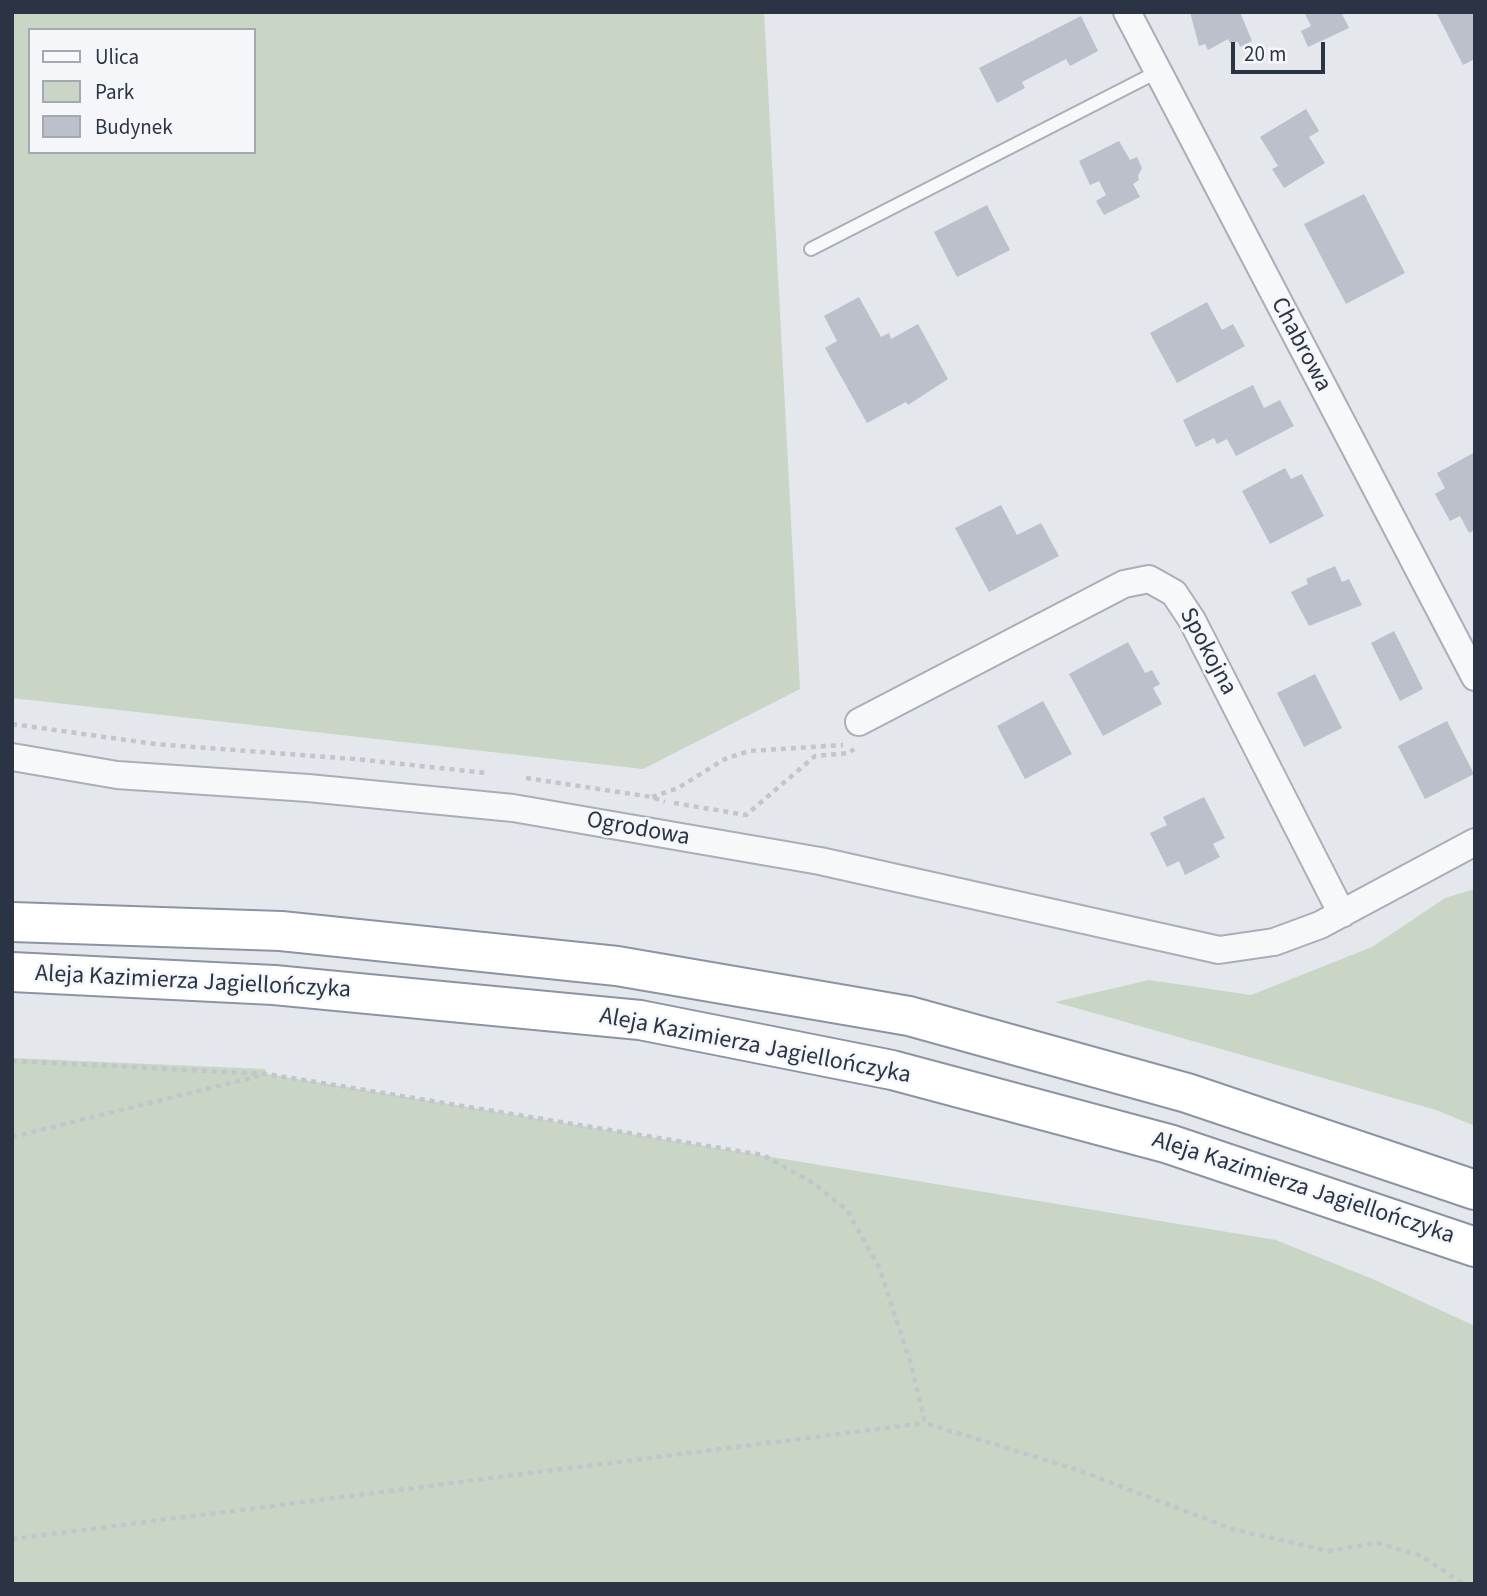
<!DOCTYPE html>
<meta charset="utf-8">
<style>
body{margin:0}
#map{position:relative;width:1487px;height:1596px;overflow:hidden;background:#e4e7ec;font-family:"Source Sans 3",sans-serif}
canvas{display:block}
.frame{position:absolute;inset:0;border:14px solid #2b3445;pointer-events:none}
.legend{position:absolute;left:28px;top:28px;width:228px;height:126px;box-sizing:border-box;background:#f4f6f9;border:2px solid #a4a8b1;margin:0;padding:9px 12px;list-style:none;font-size:21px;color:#2b3445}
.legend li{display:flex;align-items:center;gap:14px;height:35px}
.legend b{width:35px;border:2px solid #a4a8b1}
.scale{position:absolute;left:1231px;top:42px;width:94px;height:32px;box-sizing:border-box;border:4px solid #2b3445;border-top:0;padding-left:9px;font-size:21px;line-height:24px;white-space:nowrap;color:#2b3445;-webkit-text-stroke:5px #f4f6f9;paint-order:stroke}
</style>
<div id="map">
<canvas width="1487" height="1596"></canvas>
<div class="frame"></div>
<ul class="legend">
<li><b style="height:9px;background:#f7f8fa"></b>Ulica</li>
<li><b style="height:19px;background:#c9d6c5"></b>Park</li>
<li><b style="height:19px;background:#bbc0ca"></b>Budynek</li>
</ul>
<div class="scale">20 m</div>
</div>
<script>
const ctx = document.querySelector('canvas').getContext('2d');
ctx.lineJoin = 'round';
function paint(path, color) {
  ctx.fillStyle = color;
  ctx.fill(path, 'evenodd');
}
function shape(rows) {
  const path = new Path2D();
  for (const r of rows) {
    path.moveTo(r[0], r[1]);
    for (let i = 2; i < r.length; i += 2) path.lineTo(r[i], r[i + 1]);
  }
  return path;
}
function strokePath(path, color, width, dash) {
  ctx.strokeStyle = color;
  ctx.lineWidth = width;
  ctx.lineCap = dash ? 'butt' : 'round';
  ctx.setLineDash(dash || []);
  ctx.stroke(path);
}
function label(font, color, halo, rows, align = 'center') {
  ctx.font = font + ' "Source Sans 3",sans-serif';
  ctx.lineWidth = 5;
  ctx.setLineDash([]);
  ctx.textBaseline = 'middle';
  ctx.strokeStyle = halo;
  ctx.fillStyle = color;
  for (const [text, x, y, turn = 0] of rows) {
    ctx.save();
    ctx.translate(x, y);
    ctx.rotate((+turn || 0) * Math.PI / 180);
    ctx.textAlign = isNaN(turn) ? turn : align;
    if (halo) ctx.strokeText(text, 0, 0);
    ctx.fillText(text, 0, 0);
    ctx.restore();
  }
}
paint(shape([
 [12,12,764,12,800,689,643,769,12,698],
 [30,30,254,30,254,152,30,152],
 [1475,889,1475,1126,1436,1110,1055,1002,1149,980,1251,995,1372,947,1445,898],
 [12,1058,265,1069,267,1074,1276,1240,1375,1280,1475,1326,1475,1584,12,1584]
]), '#c9d6c5');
paint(shape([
 [1190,12,1240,12,1252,41,1240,47,1238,42,1230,43,1228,39,1208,50,1205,44,1199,46],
 [1308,12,1341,12,1349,28,1308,47,1301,31,1311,26,1305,14],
 [1436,12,1475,12,1475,59,1463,65],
 [1081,16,1098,51,1070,66,1066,59,1022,82,1025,88,997,103,979,68],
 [1306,109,1319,131,1309,137,1325,163,1284,188,1272,169,1278,166,1260,137],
 [1119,141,1130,160,1137,157,1142,168,1138,176,1139,180,1133,184,1140,197,1104,215,1096,201,1106,195,1099,181,1090,185,1079,161],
 [1364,194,1405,273,1346,304,1304,224],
 [987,205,1010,250,957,277,934,232],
 [859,297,881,337,889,333,891,339,918,324,948,379,908,405,906,402,867,423,825,348,837,341,824,316],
 [1207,302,1222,330,1233,324,1245,346,1177,383,1150,333],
 [1253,385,1264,408,1280,400,1294,426,1236,456,1227,439,1217,444,1214,438,1196,447,1183,420],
 [1475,452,1475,530,1469,533,1460,516,1450,521,1435,494,1445,488,1437,473],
 [1285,468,1291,479,1302,474,1324,516,1270,544,1242,491],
 [1001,505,1017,535,1041,523,1059,556,989,592,955,528],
 [1335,566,1342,582,1349,579,1362,605,1309,626,1291,592,1308,584,1306,579],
 [1394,631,1423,689,1400,701,1371,643],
 [1128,642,1145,673,1152,670,1160,684,1153,688,1162,704,1103,736,1069,674],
 [1315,674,1342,728,1304,747,1277,693],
 [1043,701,1072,754,1025,779,997,726],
 [1447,721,1474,774,1425,799,1398,746],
 [1204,797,1225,838,1213,844,1220,857,1185,875,1179,861,1167,867,1150,833,1167,825,1163,817]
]), '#bbc0ca');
const service = shape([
 [811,249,1157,72]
]);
const minor = shape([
 [1127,12,1475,677],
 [859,722,1124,584,1149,579,1174,593,1192,620,1342,914],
 [12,757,117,775,308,788,513,808,820,861,1219,950,1274,942,1320,925,1475,842]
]);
const motorway = shape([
 [12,922,281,931,617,966,909,1016,1187,1093,1475,1190],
 [12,972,274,985,640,1020,892,1070,1169,1144,1475,1247]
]);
strokePath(service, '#a9aeb7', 16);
strokePath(minor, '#a9aeb7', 30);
strokePath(motorway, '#8b94a3', 42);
strokePath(shape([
 [12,724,155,744,355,759,486,773],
 [526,778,652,797,665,802],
 [652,797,678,788,725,759,749,751,843,745],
 [674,803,746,815,815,756,849,753,854,749],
 [12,1061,267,1074,763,1155,813,1183,847,1210,879,1267,911,1364,925,1423,1078,1470,1232,1529,1328,1551,1377,1543,1422,1556,1463,1584],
 [12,1137,259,1076],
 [12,1539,925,1423]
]), '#c2c5cb', 4.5, [5, 5]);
strokePath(service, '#f7f8fa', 12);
strokePath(minor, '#f7f8fa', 26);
strokePath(motorway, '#fff', 38);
label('24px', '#2b3445', '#f4f6f9', [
 ["Chabrowa",1300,345,62],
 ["Spokojna",1207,652,62],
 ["Ogrodowa",638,830,10],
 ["Aleja Kazimierza Jagiellończyka",193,983,3],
 ["Aleja Kazimierza Jagiellończyka",755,1047,11],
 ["Aleja Kazimierza Jagiellończyka",1303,1189,18]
]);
</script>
